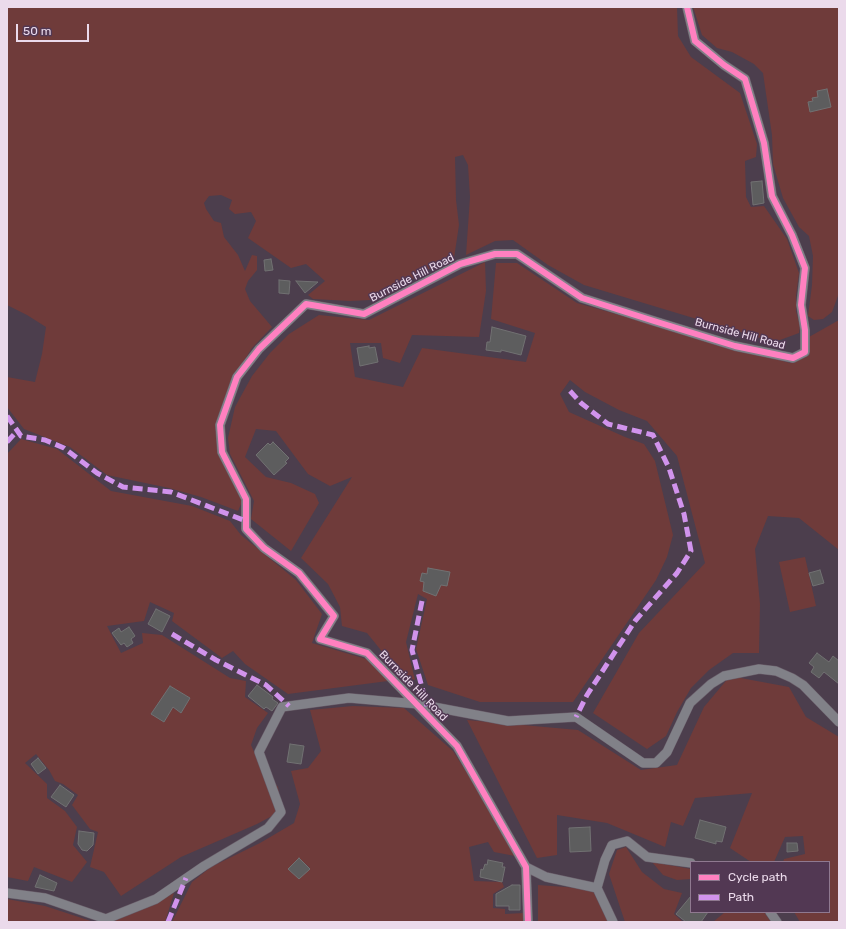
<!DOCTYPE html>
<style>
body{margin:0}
#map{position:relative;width:846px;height:929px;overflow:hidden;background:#4c3e4d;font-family:Rubik,sans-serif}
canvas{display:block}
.frame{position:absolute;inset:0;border:8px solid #ebdaeb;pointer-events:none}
.legend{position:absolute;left:690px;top:861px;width:140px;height:52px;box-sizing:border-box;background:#523853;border:1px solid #8f7990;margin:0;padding:5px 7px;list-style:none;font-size:12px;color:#ebdaeb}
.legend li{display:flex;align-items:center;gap:8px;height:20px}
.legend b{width:20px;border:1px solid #8f7990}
.scale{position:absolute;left:16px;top:24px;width:73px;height:18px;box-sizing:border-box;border:2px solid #ebdaeb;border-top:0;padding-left:5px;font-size:12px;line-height:14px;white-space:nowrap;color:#ebdaeb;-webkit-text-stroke:3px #523853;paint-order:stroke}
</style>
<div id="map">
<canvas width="846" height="929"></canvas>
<div class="frame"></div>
<ul class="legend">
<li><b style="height:5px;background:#ff80c0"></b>Cycle path</li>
<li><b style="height:5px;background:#d193ec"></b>Path</li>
</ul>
<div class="scale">50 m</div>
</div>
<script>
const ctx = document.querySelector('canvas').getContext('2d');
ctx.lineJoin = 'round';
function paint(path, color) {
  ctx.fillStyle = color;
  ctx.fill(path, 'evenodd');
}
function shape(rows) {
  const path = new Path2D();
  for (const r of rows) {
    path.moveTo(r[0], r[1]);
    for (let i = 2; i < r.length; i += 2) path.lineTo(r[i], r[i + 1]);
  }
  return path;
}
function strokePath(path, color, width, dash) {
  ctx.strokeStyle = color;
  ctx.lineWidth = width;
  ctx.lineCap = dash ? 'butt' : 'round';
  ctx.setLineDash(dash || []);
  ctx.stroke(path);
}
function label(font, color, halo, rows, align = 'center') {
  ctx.font = font + ' Rubik,sans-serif';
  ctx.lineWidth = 3;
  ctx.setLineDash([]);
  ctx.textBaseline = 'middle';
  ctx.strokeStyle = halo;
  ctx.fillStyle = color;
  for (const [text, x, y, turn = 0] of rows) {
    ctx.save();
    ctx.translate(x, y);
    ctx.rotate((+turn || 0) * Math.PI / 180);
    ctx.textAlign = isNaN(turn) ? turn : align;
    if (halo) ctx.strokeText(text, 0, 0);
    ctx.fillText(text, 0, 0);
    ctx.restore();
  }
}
paint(shape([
 [7,7,677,7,678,36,691,57,740,93,757,144,756,157,745,161,746,197,751,207,764,206,787,239,799,273,796,296,796,311,800,326,799,333,780,340,763,339,584,285,548,265,513,240,495,241,466,255,470,197,468,165,463,155,455,157,456,200,459,225,454,258,429,269,382,298,370,300,350,301,313,299,308,295,325,281,306,264,291,268,248,238,256,221,251,212,235,214,229,209,232,200,221,195,209,196,204,203,206,209,214,221,221,223,224,237,238,255,245,271,252,255,257,256,257,270,248,281,245,289,250,301,272,327,252,348,234,376,217,425,242,496,241,504,238,511,201,497,169,488,107,475,70,447,24,429,7,407,7,377,35,382,42,354,46,327,27,315,7,305],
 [693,7,839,7,839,293,832,312,823,319,814,320,808,316,812,285,813,256,809,236,799,227,783,198,773,164,772,135,763,73,754,64,732,52,717,48,702,35],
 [485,262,486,291,479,337,412,335,400,363,383,358,381,343,350,343,355,377,403,387,422,348,526,362,535,333,491,319,496,263,517,263,577,303,790,363,806,357,809,337,839,320,839,550,799,518,768,516,755,549,760,604,759,653,733,653,709,670,691,688,677,712,666,736,647,749,593,713,639,633,705,563,677,456,647,421,619,410,585,392,570,380,560,394,569,412,625,437,644,444,655,461,673,535,667,557,656,580,573,702,480,702,428,685,416,649,427,599,418,594,406,642,415,680,401,675,367,633,342,626,340,607,328,584,301,558,352,477,330,486,308,474,276,431,256,429,245,457,266,477,291,483,315,494,319,503,291,551,251,519,254,501,230,454,228,438,235,407,252,376,270,353,289,334,319,315,369,320],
 [21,439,57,449,111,491,192,506,230,521,241,535,296,580,322,614,312,643,366,659,388,681,288,694,245,664,233,651,222,658,172,621,174,613,150,602,144,621,107,626,121,653,143,643,142,633,162,635,230,678,246,681,245,697,268,713,257,728,251,745,258,761,278,787,281,805,272,816,257,824,181,857,121,896,104,872,90,867,98,832,90,829,72,805,78,795,63,784,55,781,49,770,36,754,25,763,47,784,47,798,65,811,77,827,73,845,87,862,72,882,34,867,28,881,7,877,7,454],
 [170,686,190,698,181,713,161,700],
 [158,703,170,711,164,722,158,719,161,715,158,713,155,717,151,714],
 [805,557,816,606,790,612,779,562],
 [730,676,789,687,806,717,839,737,839,922,800,922,794,912,829,912,829,862,783,862,784,859,805,854,803,836,785,837,774,862,751,862,730,848,752,793,695,798,683,826,671,822,665,847,607,823,557,815,557,855,537,858,467,720,578,730,641,770,677,765,704,707],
 [353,706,404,708,453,751,517,852,515,856,494,852,488,842,469,847,474,881,502,882,504,887,493,894,493,908,505,909,505,914,524,913,525,922,172,922,192,882,211,867,260,843,294,823,300,804,291,771,308,768,321,751,310,710],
 [299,858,310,868,299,879,288,869],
 [626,847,642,872,664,889,682,893,674,914,683,922,625,922,609,874,617,850],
 [652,862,691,869,691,879,677,880,663,875],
 [538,885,592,889,608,922,538,922],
 [174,893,165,922,112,922],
 [7,899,45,906,94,922,7,922],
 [725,912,764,912,771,922,713,922]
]), '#6f3b3a');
const building = shape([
 [827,89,831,107,810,112,808,102,813,101,812,98,818,97,817,91,827,89],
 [762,181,764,203,753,205,751,182,762,181],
 [271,259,273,270,265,271,264,260,271,259],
 [279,280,290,281,289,294,279,293,279,280],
 [296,281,318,282,305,293,296,281],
 [492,327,526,336,521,355,501,350,501,352,486,350,487,342,490,342,492,327],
 [369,346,369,348,375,347,378,362,360,366,357,348,369,346],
 [273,442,289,458,285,462,287,463,274,475,256,455,268,443,270,445,273,442],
 [428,568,450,572,447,586,441,585,436,596,423,591,424,582,420,581,422,573,427,574,428,568],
 [820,570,824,583,813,586,809,573,820,570],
 [156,609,170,616,162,632,148,624,156,609],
 [129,627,135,636,131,639,133,643,127,647,124,643,121,645,112,633,119,628,121,632,129,627],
 [817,653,829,662,833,656,839,661,839,684,824,672,819,678,811,672,814,667,809,663,817,653],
 [257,685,273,697,272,699,278,703,272,711,266,707,264,709,248,696,257,685],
 [170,686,190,698,181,713,173,707,164,722,151,714,170,686],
 [290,744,304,746,301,764,287,762,290,744],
 [38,758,46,768,38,774,31,764,38,758],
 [60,785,74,795,66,807,51,797,60,785],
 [700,820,726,827,722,842,716,841,716,844,695,838,700,820],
 [590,827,591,851,570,852,569,828,590,827],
 [79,831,94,833,93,845,87,851,82,850,78,844,79,831],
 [787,843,797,843,798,851,787,852,787,843],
 [299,858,310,869,299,879,288,869,299,858],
 [488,860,503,863,502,867,505,867,502,882,480,877,481,869,483,870,485,864,487,865,488,860],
 [40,875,57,883,54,891,35,887,40,875],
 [512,885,520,885,520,910,509,910,509,906,496,906,496,894,512,885],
 [691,896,691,912,708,912,701,922,686,922,676,914,691,896]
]);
paint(building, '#5d5d5e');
strokePath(building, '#717172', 1);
const street = shape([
 [526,867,546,877,597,888,613,922],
 [597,888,605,860,612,845,627,841,647,857,691,863],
 [7,893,45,898,106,919,156,899,204,866,268,828,281,812,259,752,282,707,349,698,418,704,508,721,576,717,643,763,656,763,667,752,690,703,711,684,724,676,759,669,776,671,792,678,803,685,839,722],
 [770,912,777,922],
 [528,922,526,867,457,746,367,653,320,639,334,616,299,573,264,548,246,529,246,499,222,452,220,425,237,377,259,349,306,304,364,314,460,264,495,254,517,254,582,298,654,321,735,346,793,358,805,352,805,330,801,305,805,268,792,235,772,196,764,143,745,79,724,65,695,41,687,7]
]);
strokePath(street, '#685c68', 10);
strokePath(street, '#818188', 9);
strokePath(shape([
 [570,391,581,403,608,424,653,435,669,468,684,514,691,551,677,573,635,621,587,695,576,717],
 [7,416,21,436,45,440,64,448,97,473,123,487,171,492,246,521],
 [7,442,17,431],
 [422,601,412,650,427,706],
 [172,634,216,660,266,685,289,706],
 [168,922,186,878]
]), '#d193ec', 5, [10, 5]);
strokePath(shape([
 [528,922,526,867,457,746,367,653,320,639,334,616,299,573,264,548,246,529,246,499,222,452,220,425,237,377,259,349,306,304,364,314,460,264,495,254,517,254,582,298,654,321,735,346,793,358,805,352,805,330,801,305,805,268,792,235,772,196,764,143,745,79,724,65,695,41,687,7]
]), '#ff80c0', 6);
label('11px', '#ebdaeb', '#523853', [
 ["Burnside Hill Road",412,278,-27],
 ["Burnside Hill Road",740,334,15],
 ["Burnside Hill Road",413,686,46]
]);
</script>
